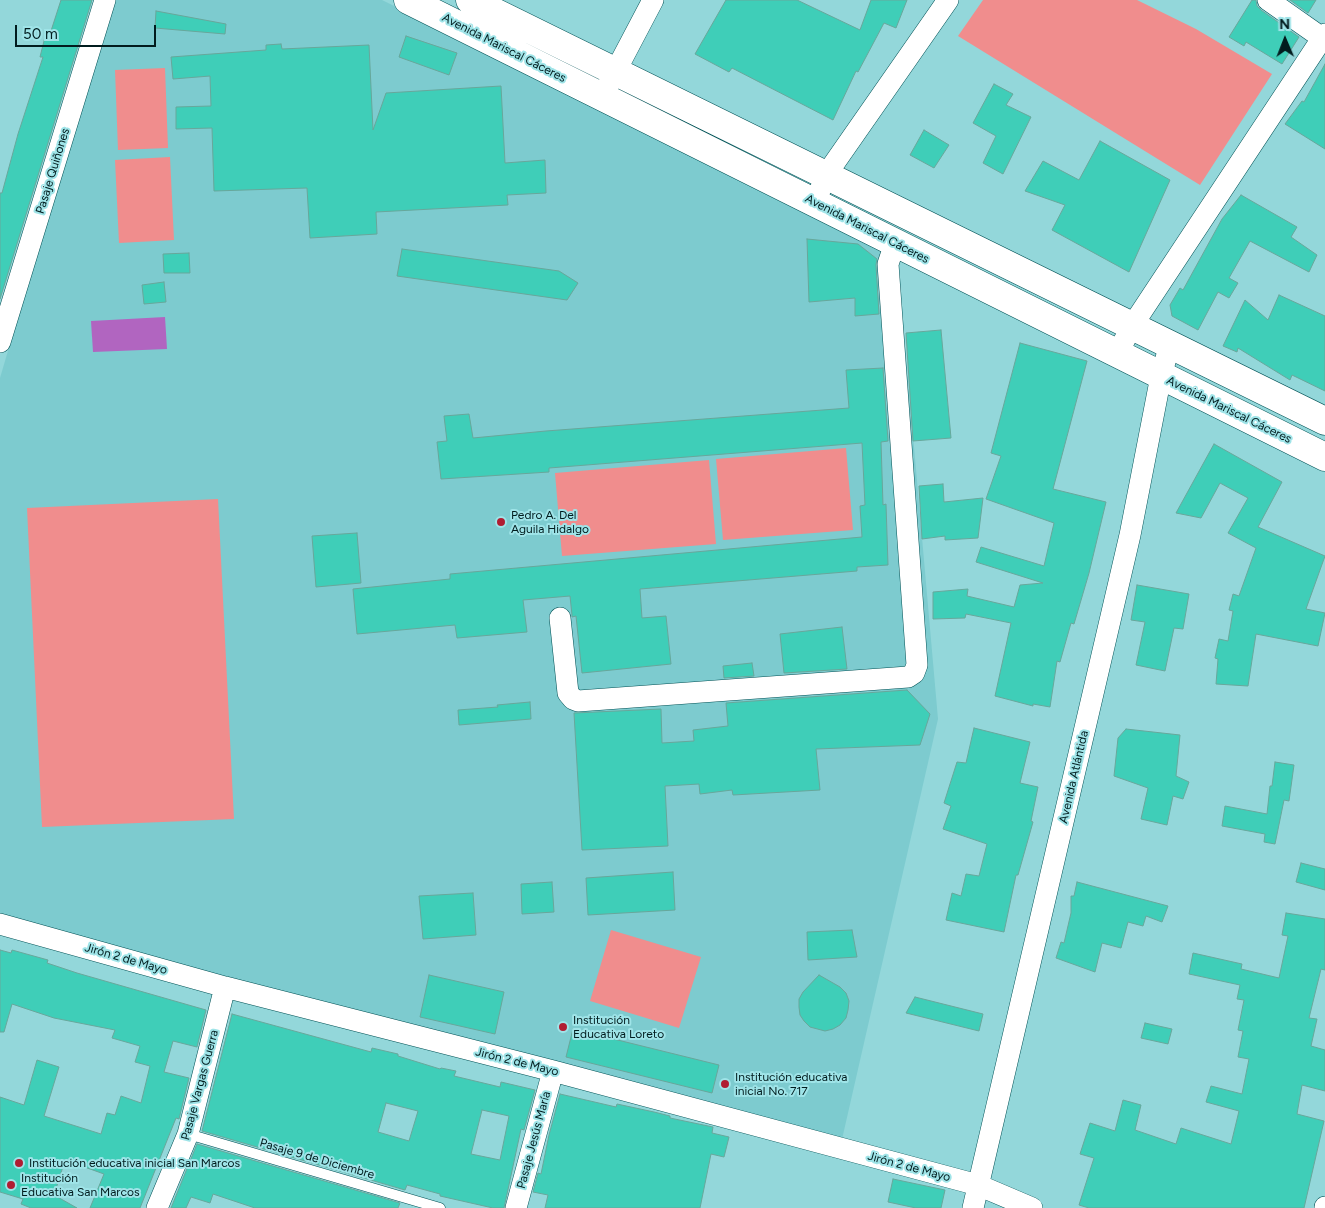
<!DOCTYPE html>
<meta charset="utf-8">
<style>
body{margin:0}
#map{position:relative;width:1325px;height:1208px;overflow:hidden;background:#93d7da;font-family:Figtree,sans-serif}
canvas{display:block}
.north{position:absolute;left:1260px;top:15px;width:50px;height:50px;-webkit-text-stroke:4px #9fe4e8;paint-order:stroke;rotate:359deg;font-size:14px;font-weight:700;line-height:20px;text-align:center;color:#011c1e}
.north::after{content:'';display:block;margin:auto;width:18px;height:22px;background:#011c1e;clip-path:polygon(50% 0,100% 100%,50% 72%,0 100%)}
.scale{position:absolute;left:15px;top:25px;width:141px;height:22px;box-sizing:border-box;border:2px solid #011c1e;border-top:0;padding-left:6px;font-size:15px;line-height:18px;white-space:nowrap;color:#011c1e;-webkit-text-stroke:4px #9fe4e8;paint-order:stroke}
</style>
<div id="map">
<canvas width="1325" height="1208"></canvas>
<div class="north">N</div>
<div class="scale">50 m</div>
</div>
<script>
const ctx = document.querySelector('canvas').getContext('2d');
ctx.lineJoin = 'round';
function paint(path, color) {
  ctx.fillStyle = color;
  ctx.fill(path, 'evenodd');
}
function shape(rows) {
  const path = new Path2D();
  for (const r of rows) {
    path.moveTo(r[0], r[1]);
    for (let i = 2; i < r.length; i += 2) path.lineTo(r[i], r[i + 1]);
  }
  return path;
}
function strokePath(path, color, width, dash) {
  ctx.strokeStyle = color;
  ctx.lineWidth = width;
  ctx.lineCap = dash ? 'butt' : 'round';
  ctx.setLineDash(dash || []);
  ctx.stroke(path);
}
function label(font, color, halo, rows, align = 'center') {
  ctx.font = font + ' Figtree,sans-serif';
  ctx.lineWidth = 4;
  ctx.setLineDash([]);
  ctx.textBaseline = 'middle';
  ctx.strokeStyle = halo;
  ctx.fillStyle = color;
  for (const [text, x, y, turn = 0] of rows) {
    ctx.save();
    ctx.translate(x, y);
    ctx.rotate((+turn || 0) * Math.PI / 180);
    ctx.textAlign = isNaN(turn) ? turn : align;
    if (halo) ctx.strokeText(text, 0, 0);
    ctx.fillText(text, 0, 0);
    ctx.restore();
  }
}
paint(shape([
 [111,0,382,0,897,254,938,719,840,1148,0,924,0,378]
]), '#7dcbcf');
paint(shape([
 [983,0,1137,0,1196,29,1272,74,1200,185,958,36],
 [165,68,168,148,118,150,115,70],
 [170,157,174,240,119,243,115,160],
 [846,448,853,530,723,540,716,459],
 [709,460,716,544,562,556,555,473],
 [218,499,234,819,42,827,27,508],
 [611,930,701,957,679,1028,590,1001]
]), '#f08d8d');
paint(shape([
 [165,317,167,349,93,352,91,321]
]), '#b165c0');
const building = shape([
 [61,0,92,0,0,299,0,193,2,193,18,134,43,57,40,57,46,33,50,34,61,0],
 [726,0,797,0,860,30,871,0,907,0,896,28,884,23,858,72,856,71,833,120,732,68,729,72,695,54,726,0],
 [1252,0,1256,0,1257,6,1261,10,1299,37,1282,64,1246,42,1244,46,1229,37,1252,0],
 [1290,0,1316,0,1308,13,1290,0],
 [156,11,226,24,225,34,155,28,156,11],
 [406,36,457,53,449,75,399,57,406,36],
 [281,44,282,49,369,45,373,130,386,93,501,86,505,163,545,160,546,193,507,195,508,205,376,212,377,234,310,238,307,188,214,191,212,128,176,129,176,107,211,106,210,76,173,79,171,57,266,50,266,45,281,44],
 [1325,64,1325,149,1285,124,1302,101,1304,102,1325,64],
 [994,84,1013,94,1006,105,1031,117,1003,174,983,163,996,136,973,123,994,84],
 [924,130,949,145,934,168,910,155,924,130],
 [1100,141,1170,180,1129,272,1052,230,1065,205,1025,191,1043,161,1079,180,1100,141],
 [1241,195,1297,227,1291,237,1317,255,1309,272,1250,241,1229,278,1238,283,1229,298,1218,292,1198,330,1172,316,1170,305,1180,288,1183,290,1222,219,1241,195],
 [807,239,858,244,877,259,876,265,879,314,855,316,855,298,809,302,807,239],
 [402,249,559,271,578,283,567,300,397,276,402,249],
 [189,253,190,273,164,273,163,254,189,253],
 [164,282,166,302,144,304,142,285,164,282],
 [1279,295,1325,316,1325,391,1292,375,1290,380,1238,348,1237,352,1223,346,1245,300,1268,320,1279,295],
 [941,330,951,438,913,441,906,333,941,330],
 [1020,343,1087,361,1053,489,1106,502,1089,573,1074,624,1071,623,1060,662,1057,661,1050,707,1033,704,1033,706,995,696,1011,623,966,614,965,618,933,619,933,592,968,589,967,596,1014,607,1020,585,1043,583,976,562,981,547,1044,566,1054,523,986,499,1001,456,991,453,1020,343],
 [883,368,888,441,881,442,883,505,886,504,888,565,857,567,857,571,640,589,642,618,666,616,671,664,582,673,576,616,572,617,572,615,570,596,523,600,527,632,457,638,455,625,357,634,353,589,450,579,450,574,862,537,860,506,865,505,862,443,549,468,549,472,441,479,437,442,447,441,444,416,469,414,473,438,546,431,849,408,846,370,883,368],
 [1214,444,1282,482,1258,527,1325,556,1306,609,1325,613,1318,646,1256,634,1248,686,1216,684,1218,659,1215,658,1219,639,1228,641,1233,611,1229,610,1233,594,1239,596,1256,548,1228,533,1248,498,1220,483,1201,518,1176,513,1214,444],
 [943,484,944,502,983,498,978,538,945,540,945,536,922,539,919,486,943,484],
 [357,533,361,583,316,587,312,536,357,533],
 [1137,585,1189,594,1183,629,1174,628,1165,671,1136,665,1145,622,1131,620,1137,585],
 [842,627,847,669,784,673,780,634,842,627],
 [752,663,754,676,724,678,723,666,752,663],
 [907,690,930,714,920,745,816,749,820,790,733,795,732,790,700,794,699,784,665,786,668,846,582,850,574,713,661,709,662,743,694,741,693,730,728,726,726,703,907,690],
 [530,702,531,719,459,725,458,710,498,707,497,705,530,702],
 [974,728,1030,742,1020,783,1038,787,1031,821,1033,822,1018,875,1016,875,1004,932,946,920,952,893,961,896,966,874,979,876,987,844,943,829,951,806,944,803,957,762,966,763,974,728],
 [1126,729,1180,735,1176,776,1189,782,1183,799,1173,796,1167,825,1141,819,1148,788,1114,776,1118,738,1126,729],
 [1275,762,1294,765,1289,801,1284,800,1275,844,1264,842,1265,834,1222,826,1225,806,1267,814,1270,786,1272,786,1275,762],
 [1301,863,1325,869,1325,890,1296,882,1301,863],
 [673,872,675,910,588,915,586,878,673,872],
 [552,882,554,912,522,914,521,884,552,882],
 [1077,882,1168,906,1162,922,1146,916,1143,926,1128,922,1121,948,1102,943,1095,972,1056,958,1061,942,1064,943,1071,913,1071,896,1074,896,1077,882],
 [473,893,476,935,423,939,419,896,473,893],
 [1286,913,1325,919,1325,970,1321,969,1309,1018,1317,1019,1311,1046,1325,1050,1325,1091,1302,1085,1297,1114,1324,1121,1304,1208,1089,1208,1079,1205,1094,1158,1080,1154,1090,1123,1115,1131,1123,1100,1141,1105,1135,1130,1176,1144,1181,1128,1231,1144,1239,1111,1206,1102,1211,1086,1242,1094,1249,1059,1238,1057,1243,1031,1238,1030,1244,1000,1237,999,1240,985,1189,974,1193,953,1242,964,1241,969,1279,978,1288,936,1282,935,1286,913],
 [852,930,857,957,808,960,807,932,852,930],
 [0,950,11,953,12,950,48,960,47,963,77,973,206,1010,197,1047,173,1041,164,1072,189,1078,179,1119,176,1118,140,1208,90,1208,104,1174,65,1160,54,1195,77,1208,31,1208,21,1204,23,1199,0,1192,0,1097,24,1105,37,1060,59,1067,44,1116,101,1134,107,1113,115,1115,121,1096,141,1103,150,1066,135,1062,140,1046,112,1038,115,1030,54,1018,12,1004,4,1032,0,1032,0,950],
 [429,975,504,992,495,1034,420,1017,429,975],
 [819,975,840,987,846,993,849,1001,848,1010,846,1018,840,1025,833,1029,825,1031,810,1027,804,1021,800,1015,799,1007,799,999,803,992,819,975],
 [915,997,983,1014,979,1031,906,1013,915,997],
 [232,1014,371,1052,372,1048,398,1054,398,1056,440,1069,441,1068,456,1071,454,1076,500,1087,501,1082,535,1090,524,1130,521,1129,504,1208,493,1208,440,1196,440,1194,407,1185,405,1190,202,1131,232,1014],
 [386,1103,418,1111,409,1141,378,1132,386,1103],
 [482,1110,509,1116,500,1160,471,1154,482,1110],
 [1145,1023,1172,1029,1168,1044,1141,1038,1145,1023],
 [573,1029,719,1065,712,1093,566,1057,573,1029],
 [560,1094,616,1107,617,1104,654,1112,670,1116,670,1118,713,1127,712,1133,729,1137,724,1157,711,1154,700,1208,545,1208,548,1195,533,1192,538,1173,541,1174,549,1135,560,1094],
 [197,1144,400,1203,398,1208,255,1208,213,1194,210,1203,191,1197,186,1208,171,1208,197,1144],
 [893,1179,945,1190,941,1208,916,1208,888,1202,893,1179]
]);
paint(building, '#3fceb8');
strokePath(building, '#68a79b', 1);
const service = shape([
 [188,1134,440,1208]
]);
const minor = shape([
 [1268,0,1325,40],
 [602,97,653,0],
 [815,203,826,175,948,0],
 [0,342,105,0],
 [1117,354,1132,326,1325,34],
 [560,618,568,693,573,699,578,701,908,677,914,673,917,665,888,264,895,243],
 [0,924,225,987,553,1071,978,1185,1032,1208],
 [157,1208,188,1134,225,987],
 [516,1208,553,1071],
 [973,1208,1130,535,1161,376,1170,344],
 [1325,1208,1325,1207]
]);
const secondary = shape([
 [408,0,1325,457],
 [470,0,1325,421]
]);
strokePath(service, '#005256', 11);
strokePath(minor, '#005256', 22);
strokePath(secondary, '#005256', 29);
strokePath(service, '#fff', 10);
strokePath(minor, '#fff', 21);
strokePath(secondary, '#fff', 28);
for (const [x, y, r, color] of [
 [501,522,5,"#b01d32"],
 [563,1027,5,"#b01d32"],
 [725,1084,5,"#b01d32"],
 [19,1163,5,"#b01d32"],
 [11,1185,5,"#b01d32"]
]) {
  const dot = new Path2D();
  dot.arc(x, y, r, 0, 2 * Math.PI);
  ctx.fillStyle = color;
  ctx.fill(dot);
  strokePath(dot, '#9fe4e8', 2);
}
label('12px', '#011c1e', '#9fe4e8', [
 ["Avenida Mariscal Cáceres",504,48,27],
 ["Pasaje Quiñones",53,171,-73],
 ["Avenida Mariscal Cáceres",867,229,27],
 ["Avenida Mariscal Cáceres",1229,410,26],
 ["Avenida Atlántida",1074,777,-77],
 ["Jirón 2 de Mayo",126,959,16],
 ["Jirón 2 de Mayo",517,1062,14],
 ["Pasaje Vargas Guerra",200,1085,-75],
 ["Pasaje Jesús María",534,1140,-75],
 ["Pasaje 9 de Diciembre",317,1159,16],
 ["Jirón 2 de Mayo",909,1167,15]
]);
label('12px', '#011c1e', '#9fe4e8', [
 ["Pedro A. Del",511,515],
 ["Aguila Hidalgo",511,529],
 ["Institución",573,1020],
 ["Educativa Loreto",573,1034],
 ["Institución educativa",735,1077],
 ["inicial No. 717",735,1091],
 ["Institución educativa inicial San Marcos",29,1163],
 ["Institución",21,1178],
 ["Educativa San Marcos",21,1192]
], 'left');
</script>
